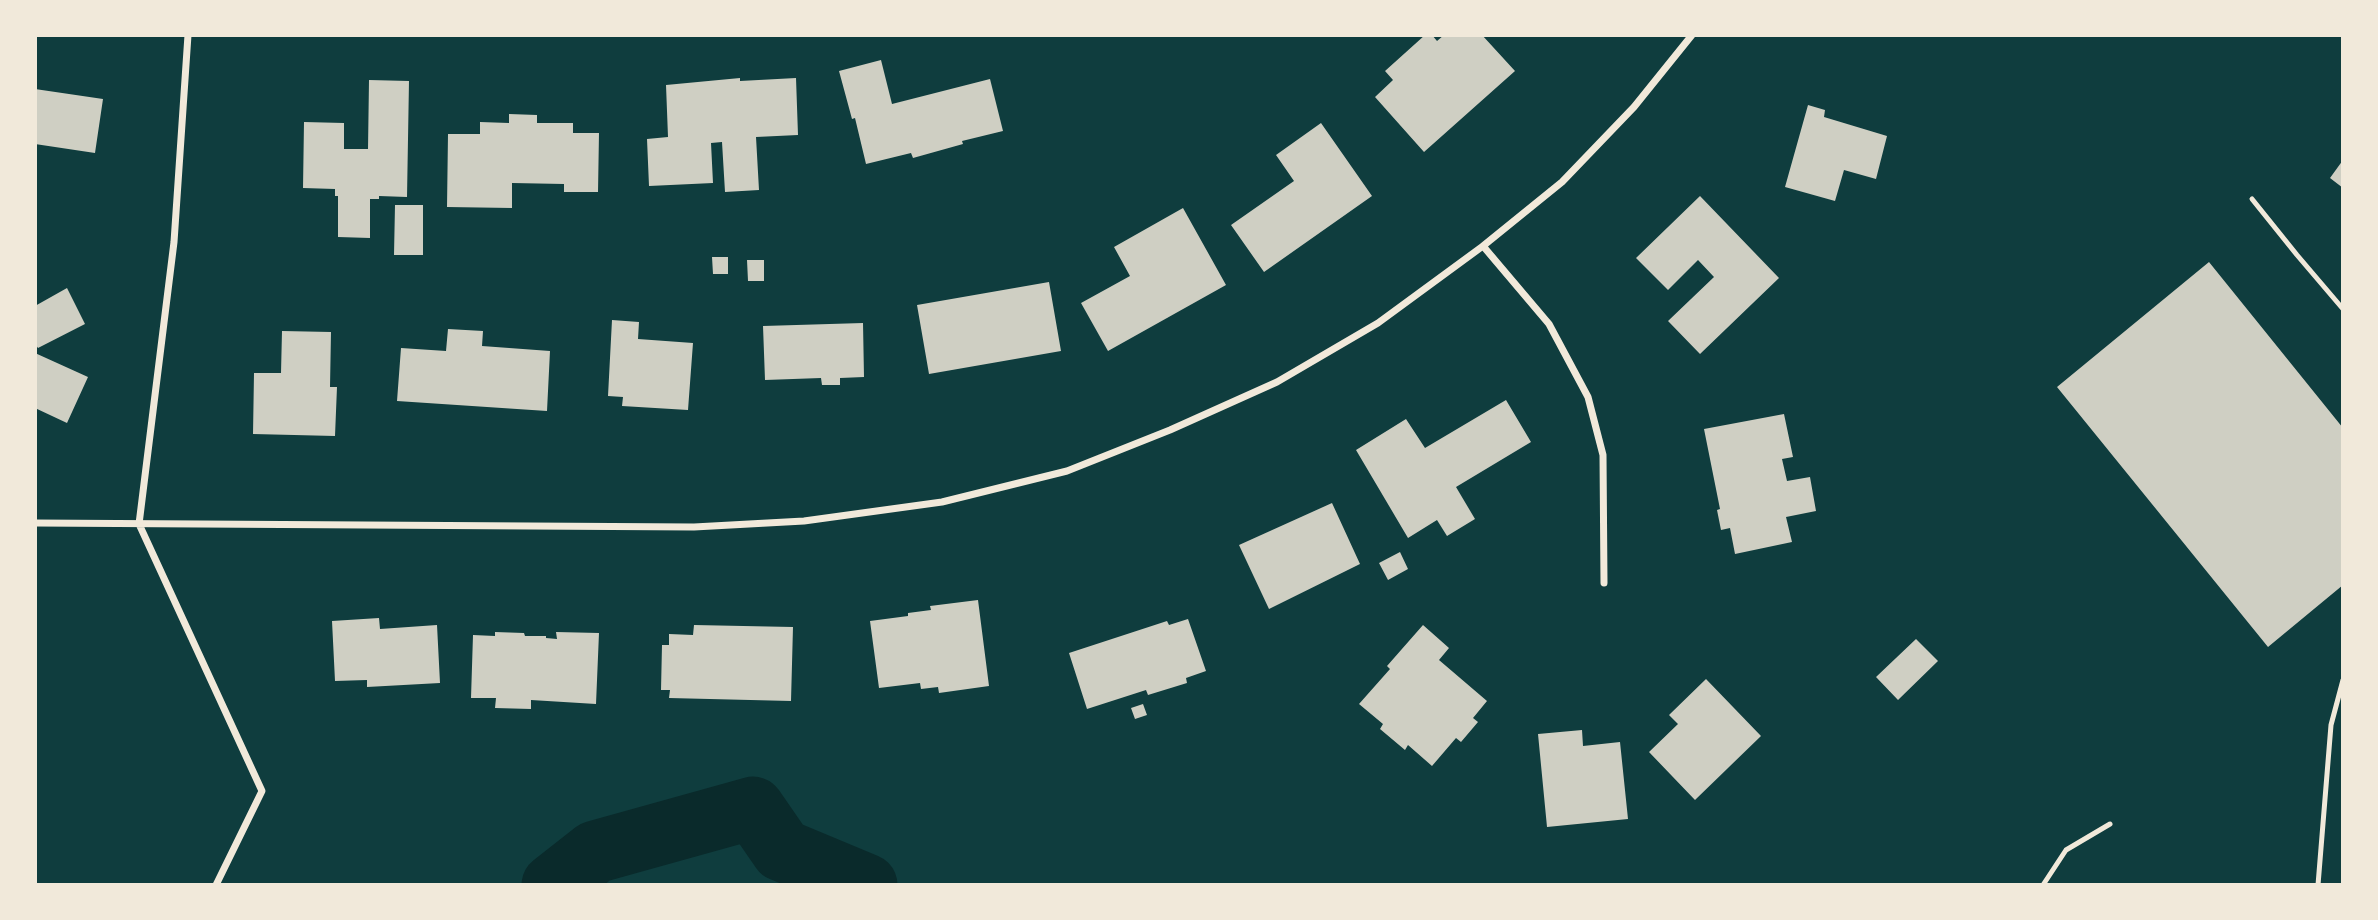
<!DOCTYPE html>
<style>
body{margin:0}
#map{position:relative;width:2378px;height:920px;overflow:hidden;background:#0f3d3e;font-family:"Exo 2",sans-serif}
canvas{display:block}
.frame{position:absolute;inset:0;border:37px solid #f1e9da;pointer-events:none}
</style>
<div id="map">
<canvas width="2378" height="920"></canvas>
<div class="frame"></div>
</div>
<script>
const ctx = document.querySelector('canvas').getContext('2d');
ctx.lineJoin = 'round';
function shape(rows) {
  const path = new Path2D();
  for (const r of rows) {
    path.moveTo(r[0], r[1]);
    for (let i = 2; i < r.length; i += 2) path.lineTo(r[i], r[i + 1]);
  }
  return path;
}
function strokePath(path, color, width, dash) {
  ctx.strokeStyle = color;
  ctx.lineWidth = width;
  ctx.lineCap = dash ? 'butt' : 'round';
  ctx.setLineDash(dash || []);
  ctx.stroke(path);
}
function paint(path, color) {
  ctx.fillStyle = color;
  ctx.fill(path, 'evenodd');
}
strokePath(shape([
 [553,885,595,852,753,808,782,850,866,885]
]), '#0a2a2b', 63);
paint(shape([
 [1425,35,1432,35,1437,41,1444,35,1482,35,1515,71,1424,152,1375,97,1393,80,1385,71],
 [881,60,892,104,990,79,1003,131,962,141,963,144,913,158,911,153,866,164,855,118,852,119,839,71],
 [740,78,740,81,796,78,798,135,756,137,759,190,725,192,722,142,711,143,713,183,649,186,647,139,668,137,666,85],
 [369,80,409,81,407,197,379,196,379,199,370,199,370,238,338,237,338,196,335,196,335,189,303,188,304,122,344,123,344,149,368,149],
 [35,89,103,99,95,153,35,144],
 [1808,105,1825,110,1824,117,1887,136,1876,179,1844,170,1835,201,1785,187],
 [509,114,537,115,537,123,573,123,573,133,599,133,598,192,564,192,564,184,512,183,512,208,447,207,448,134,480,134,480,122,509,123],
 [1321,123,1372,196,1264,272,1231,225,1294,181,1276,155],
 [2343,160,2343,188,2330,178],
 [1700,196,1779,278,1700,354,1668,321,1714,277,1698,260,1668,290,1636,258],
 [395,205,423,205,423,255,394,255],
 [1183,208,1226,285,1108,351,1081,303,1130,276,1114,247],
 [712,257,728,257,728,274,713,274],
 [747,260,764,260,764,281,748,281],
 [2209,262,2343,428,2343,585,2268,647,2057,387],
 [1049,282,1061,351,929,374,917,305],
 [67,288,85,324,38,348,35,344,35,306],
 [612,320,639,322,638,339,693,343,688,410,622,406,623,397,608,396],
 [863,323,864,377,840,378,840,385,822,385,821,378,765,380,763,326],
 [448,329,483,331,482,346,550,351,547,411,397,401,401,348,446,351],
 [282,331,331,332,330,387,337,387,335,436,253,434,254,373,281,373],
 [35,353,88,377,67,423,35,408],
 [1506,400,1531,442,1456,487,1475,519,1447,536,1437,520,1408,538,1356,450,1406,419,1425,448],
 [1784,414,1793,457,1782,459,1787,481,1810,477,1816,511,1786,517,1792,542,1735,554,1730,528,1721,530,1717,510,1720,509,1704,429],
 [1332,503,1360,564,1269,609,1239,545],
 [1400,552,1408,569,1388,580,1379,563],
 [978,600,989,686,939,693,938,687,921,689,920,683,879,688,870,621,908,616,908,613,931,610,930,606],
 [379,618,380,629,437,625,440,683,367,687,367,680,335,681,332,621],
 [1188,619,1206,671,1186,678,1187,683,1148,695,1146,690,1087,709,1069,653,1167,621,1169,625],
 [694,625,793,627,791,701,669,698,670,690,661,690,662,645,669,645,669,634,693,635],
 [1423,625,1449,648,1439,660,1487,701,1473,718,1478,722,1461,742,1456,738,1432,766,1408,745,1405,750,1380,729,1383,724,1359,704,1390,669,1387,666],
 [495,632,524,633,525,636,546,636,546,638,557,639,556,632,599,633,596,704,531,700,531,709,495,708,496,698,471,698,473,635,495,636],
 [1916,639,1938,661,1898,700,1876,677],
 [1706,679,1761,736,1695,800,1649,752,1678,724,1669,715],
 [1143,704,1147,715,1135,719,1131,708],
 [1582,730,1583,746,1620,742,1628,819,1547,827,1538,734]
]), '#cfcfc3');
strokePath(shape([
 [2252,199,2297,255,2343,309],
 [2043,885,2066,850,2110,824],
 [2318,885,2331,725,2343,680]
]), '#f1e9da', 5);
strokePath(shape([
 [188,35,174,242,139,524,262,791,216,885],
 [1483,246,1549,324,1588,397,1603,455,1604,583],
 [35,523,694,527,804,521,942,502,1067,471,1170,430,1277,382,1378,323,1483,246,1562,182,1634,107,1692,35]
]), '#f1e9da', 7);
</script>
